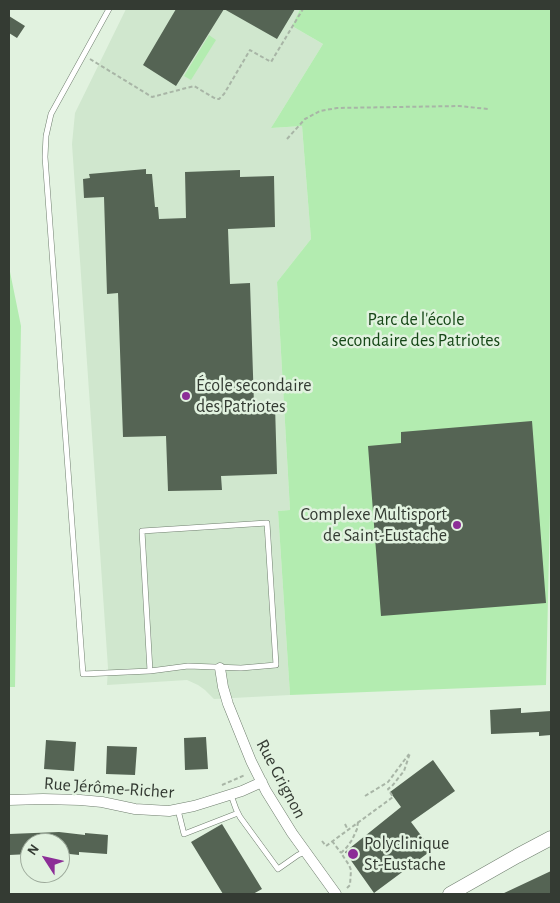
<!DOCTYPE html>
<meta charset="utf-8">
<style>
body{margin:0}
#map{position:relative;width:560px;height:903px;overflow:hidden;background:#e1f2df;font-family:"Alegreya Sans",sans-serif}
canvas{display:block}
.frame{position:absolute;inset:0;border:10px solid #343b33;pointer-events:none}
.north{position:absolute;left:20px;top:833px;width:50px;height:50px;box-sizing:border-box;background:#e1f2df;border:1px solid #9ca99a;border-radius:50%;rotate:305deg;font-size:14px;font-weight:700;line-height:20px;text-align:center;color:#343b33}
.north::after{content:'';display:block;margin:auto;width:18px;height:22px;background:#8c2e97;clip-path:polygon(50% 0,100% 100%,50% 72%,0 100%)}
</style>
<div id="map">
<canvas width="560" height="903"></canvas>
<div class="frame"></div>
<div class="north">N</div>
</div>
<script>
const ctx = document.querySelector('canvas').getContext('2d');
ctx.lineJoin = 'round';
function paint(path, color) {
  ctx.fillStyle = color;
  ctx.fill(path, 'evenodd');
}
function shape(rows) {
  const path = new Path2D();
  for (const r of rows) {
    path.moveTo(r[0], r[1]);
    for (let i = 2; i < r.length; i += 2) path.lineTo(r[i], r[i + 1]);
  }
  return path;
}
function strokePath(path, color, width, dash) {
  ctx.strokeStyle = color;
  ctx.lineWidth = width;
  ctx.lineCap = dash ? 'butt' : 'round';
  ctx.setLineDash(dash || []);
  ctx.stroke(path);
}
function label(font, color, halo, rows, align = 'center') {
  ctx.font = font + ' "Alegreya Sans",sans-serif';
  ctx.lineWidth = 5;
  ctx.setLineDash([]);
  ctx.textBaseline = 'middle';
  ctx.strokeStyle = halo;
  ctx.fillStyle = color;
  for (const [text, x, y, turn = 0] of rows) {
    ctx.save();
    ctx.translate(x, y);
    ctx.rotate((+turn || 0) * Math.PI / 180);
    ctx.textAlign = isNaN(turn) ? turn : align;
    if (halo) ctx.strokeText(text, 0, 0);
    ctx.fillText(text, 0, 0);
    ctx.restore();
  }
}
paint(shape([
 [126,9,300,9,292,26,323,44,271,128,302,126,311,239,277,282,290,510,278,511,290,695,214,699,205,690,198,685,187,680,107,685,108,668,72,144,75,113]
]), '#d0e7ce');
paint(shape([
 [300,9,551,9,551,468,546,685,290,695,278,511,290,510,277,282,311,239,302,126,271,128,323,44,292,26],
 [209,35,216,40,191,80,184,76],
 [9,267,21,326,15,687,9,687]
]), '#b3ecb0');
paint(shape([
 [176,9,295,9,277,39,224,9,176,86,143,65],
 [9,16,25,26,17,38,9,33],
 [146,169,146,174,152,174,155,207,158,207,159,219,186,218,185,172,240,170,240,177,274,176,275,227,228,229,230,284,250,283,254,405,275,405,277,474,221,476,222,490,168,491,166,436,123,437,118,293,107,294,104,197,84,198,83,179,90,178,89,174],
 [532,421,546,603,381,616,368,446,401,443,401,432],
 [521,708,521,713,551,711,551,735,539,736,539,732,491,734,490,710],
 [206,737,208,769,185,770,184,738],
 [46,740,76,742,74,771,44,769],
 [107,746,137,747,135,775,106,774],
 [433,760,455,791,411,822,432,850,374,893,345,852,401,807,390,792],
 [222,824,262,889,253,894,223,894,191,842],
 [59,832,85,835,85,833,108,835,107,854,79,852,79,855,60,853,60,843,30,843,30,854,9,855,9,834],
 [551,871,551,894,502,894]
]), '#556454');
const lane = shape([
 [109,9,51,114,46,136,45,157,83,674,150,671,188,666,241,668,276,665,267,523,142,531,150,671],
 [231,795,236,809,240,817,278,869,298,855,305,852],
 [178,810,184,834,238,813]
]);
const street = shape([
 [220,668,223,687,228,704,251,761,266,791,292,833,336,894],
 [9,800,43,799,80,800,102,802,135,809,169,811,194,806,207,802,242,791,262,782]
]);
const secondary = shape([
 [450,894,517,856,551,838]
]);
strokePath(lane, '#6f7e6e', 6);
strokePath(street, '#6f7e6e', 11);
strokePath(secondary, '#6f7e6e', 15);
strokePath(shape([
 [90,59,152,97,194,86,216,99,219,99,224,94,250,50,271,62,303,9],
 [287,139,305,119,320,111,337,108,459,106,488,109],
 [222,785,245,775],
 [365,796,388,782,409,754],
 [345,824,348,830],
 [322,841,326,846,393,797,388,789,392,786,404,771,410,753],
 [332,841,341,853],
 [347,888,350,885,351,870,349,865,341,853,347,847,352,840,357,829,358,822]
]), '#a8b5a6', 2, [4, 2.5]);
strokePath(lane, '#fff', 5);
strokePath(street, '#fff', 10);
strokePath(secondary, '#fff', 14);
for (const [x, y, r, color] of [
 [186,396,5,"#8c2e97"],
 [457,525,5,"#8c2e97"],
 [353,854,6,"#8c2e97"]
]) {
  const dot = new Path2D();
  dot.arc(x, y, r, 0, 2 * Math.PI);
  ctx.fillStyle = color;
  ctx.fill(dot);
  strokePath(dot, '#e1f2df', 2);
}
label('18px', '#164717', '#e1f2df', [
 ["Parc de l'école",416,320],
 ["secondaire des Patriotes",416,341]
]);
label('18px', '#343b33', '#e1f2df', [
 ["École secondaire",196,386],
 ["des Patriotes",196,407],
 ["Complexe Multisport",447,515,"right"],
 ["de Saint-Eustache",447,536,"right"],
 ["Polyclinique",364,844],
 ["St-Eustache",364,865]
], 'left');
label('18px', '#343b33', '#e1f2df', [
 ["Rue Grignon",281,779,62],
 ["Rue Jérôme-Richer",109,788,4]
]);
</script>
